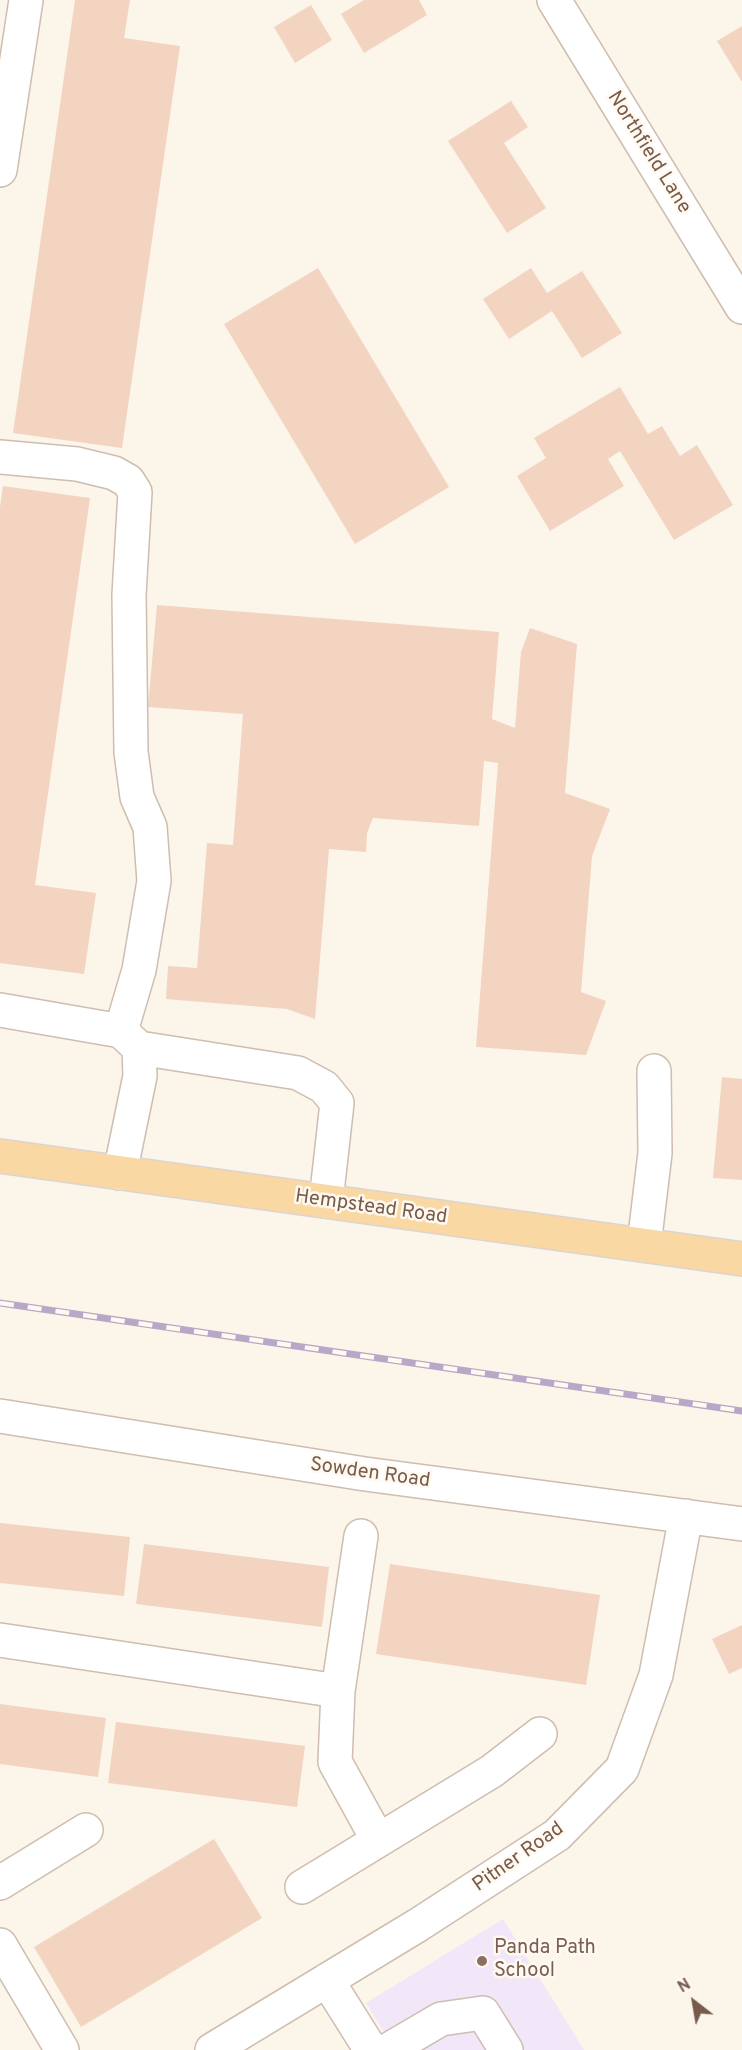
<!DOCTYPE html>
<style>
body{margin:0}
#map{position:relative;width:742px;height:2050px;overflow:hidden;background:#fcf5ea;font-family:Overpass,sans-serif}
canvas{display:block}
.north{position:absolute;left:664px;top:1972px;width:60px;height:60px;-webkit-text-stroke:4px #fff9f0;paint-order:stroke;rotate:329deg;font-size:16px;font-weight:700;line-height:24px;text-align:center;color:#775b4d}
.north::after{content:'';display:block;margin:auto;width:21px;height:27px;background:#775b4d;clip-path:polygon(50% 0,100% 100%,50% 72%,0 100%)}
</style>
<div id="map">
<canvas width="742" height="2050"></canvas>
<div class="north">N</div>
</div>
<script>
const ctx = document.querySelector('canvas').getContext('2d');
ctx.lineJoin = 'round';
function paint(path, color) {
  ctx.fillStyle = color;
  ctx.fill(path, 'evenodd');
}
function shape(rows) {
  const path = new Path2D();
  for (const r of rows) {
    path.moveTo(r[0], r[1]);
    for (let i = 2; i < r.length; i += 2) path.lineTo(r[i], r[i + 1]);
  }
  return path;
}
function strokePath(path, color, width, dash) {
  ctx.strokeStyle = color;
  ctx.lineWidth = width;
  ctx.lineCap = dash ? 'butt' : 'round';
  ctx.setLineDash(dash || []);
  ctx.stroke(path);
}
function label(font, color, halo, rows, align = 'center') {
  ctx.font = font + ' Overpass,sans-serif';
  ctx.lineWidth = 5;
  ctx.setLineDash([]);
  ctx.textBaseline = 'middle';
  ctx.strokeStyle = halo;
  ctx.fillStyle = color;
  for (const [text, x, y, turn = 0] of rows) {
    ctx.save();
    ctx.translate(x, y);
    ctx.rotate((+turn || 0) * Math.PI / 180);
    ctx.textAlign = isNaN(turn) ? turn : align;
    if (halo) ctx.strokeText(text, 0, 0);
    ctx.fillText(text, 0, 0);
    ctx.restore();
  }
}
paint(shape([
 [503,1919,584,2050,395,2050,366,2003]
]), '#f2e6f9');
paint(shape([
 [75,0,130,0,124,38,180,46,122,448,13,433],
 [364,0,419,0,427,15,364,53,341,14],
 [311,5,332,40,295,63,274,27],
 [742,26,742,82,717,41],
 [511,101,528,127,504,143,546,208,507,233,448,141],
 [318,268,449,487,355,544,224,324],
 [531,268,547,293,582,271,622,333,582,358,552,311,509,339,483,299],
 [620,387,648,434,662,426,680,456,697,445,733,505,674,540,620,451,608,459,624,486,550,531,517,476,546,458,534,438],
 [3,486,90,498,35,885,96,893,84,974,0,963,0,507],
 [157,605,499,632,492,719,515,728,521,652,530,628,577,644,565,793,610,809,592,856,581,992,606,1001,586,1055,476,1047,498,763,484,761,479,826,373,818,367,833,366,852,329,849,315,1019,287,1009,166,999,168,966,197,968,207,843,233,845,243,714,148,707],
 [722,1077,742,1079,742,1180,713,1178],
 [0,1523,130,1537,124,1596,0,1583],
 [144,1544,329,1567,322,1627,136,1604],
 [390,1564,600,1595,586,1685,376,1654],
 [742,1625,742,1668,729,1674,712,1639],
 [0,1704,106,1718,98,1777,0,1764],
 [116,1722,305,1746,297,1807,108,1783],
 [214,1839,262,1918,81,2027,34,1947]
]), '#f2d4c1');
const minor = shape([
 [554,0,742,307],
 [0,170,26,0],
 [0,457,77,464,114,473,128,481,135,492,129,595,131,752,137,797,150,827,154,881,139,970,121,1031],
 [0,1010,121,1031,139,1048,140,1076,120,1173],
 [139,1048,298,1073,324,1087,337,1103,326,1201],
 [644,1245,655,1153,654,1071],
 [0,1416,365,1474,742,1524],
 [361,1536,338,1691,335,1762,378,1840],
 [0,1640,338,1691],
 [0,1883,86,1830],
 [302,1887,492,1771,540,1734],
 [0,1945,62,2050],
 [327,1980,371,2050],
 [212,2050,418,1925,557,1835,622,1769,656,1675,686,1516],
 [388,2050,441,2019,483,2013,506,2050]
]);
const major = shape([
 [0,1156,742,1259]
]);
strokePath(minor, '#cfbdaf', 36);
strokePath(major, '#dcd4d1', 36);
strokePath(minor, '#fff', 33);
strokePath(major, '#f9d8a4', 33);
const rail = shape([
 [0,1303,742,1411]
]);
strokePath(rail, '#b8a7c7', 7);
strokePath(rail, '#fff9f0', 4.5, [14]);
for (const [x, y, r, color] of [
 [482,1961,6,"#8d6e63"]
]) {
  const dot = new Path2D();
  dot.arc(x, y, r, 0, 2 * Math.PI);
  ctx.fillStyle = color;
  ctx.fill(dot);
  strokePath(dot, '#fff9f0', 2);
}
label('20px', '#775b4d', '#fff9f0', [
 ["Northfield Lane",648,153,58],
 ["Hempstead Road",371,1208,8],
 ["Sowden Road",370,1474,8],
 ["Pitner Road",519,1858,-35]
]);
label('20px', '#785e54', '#fff9f0', [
 ["Panda Path",494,1949],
 ["School",494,1972]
], 'left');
</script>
